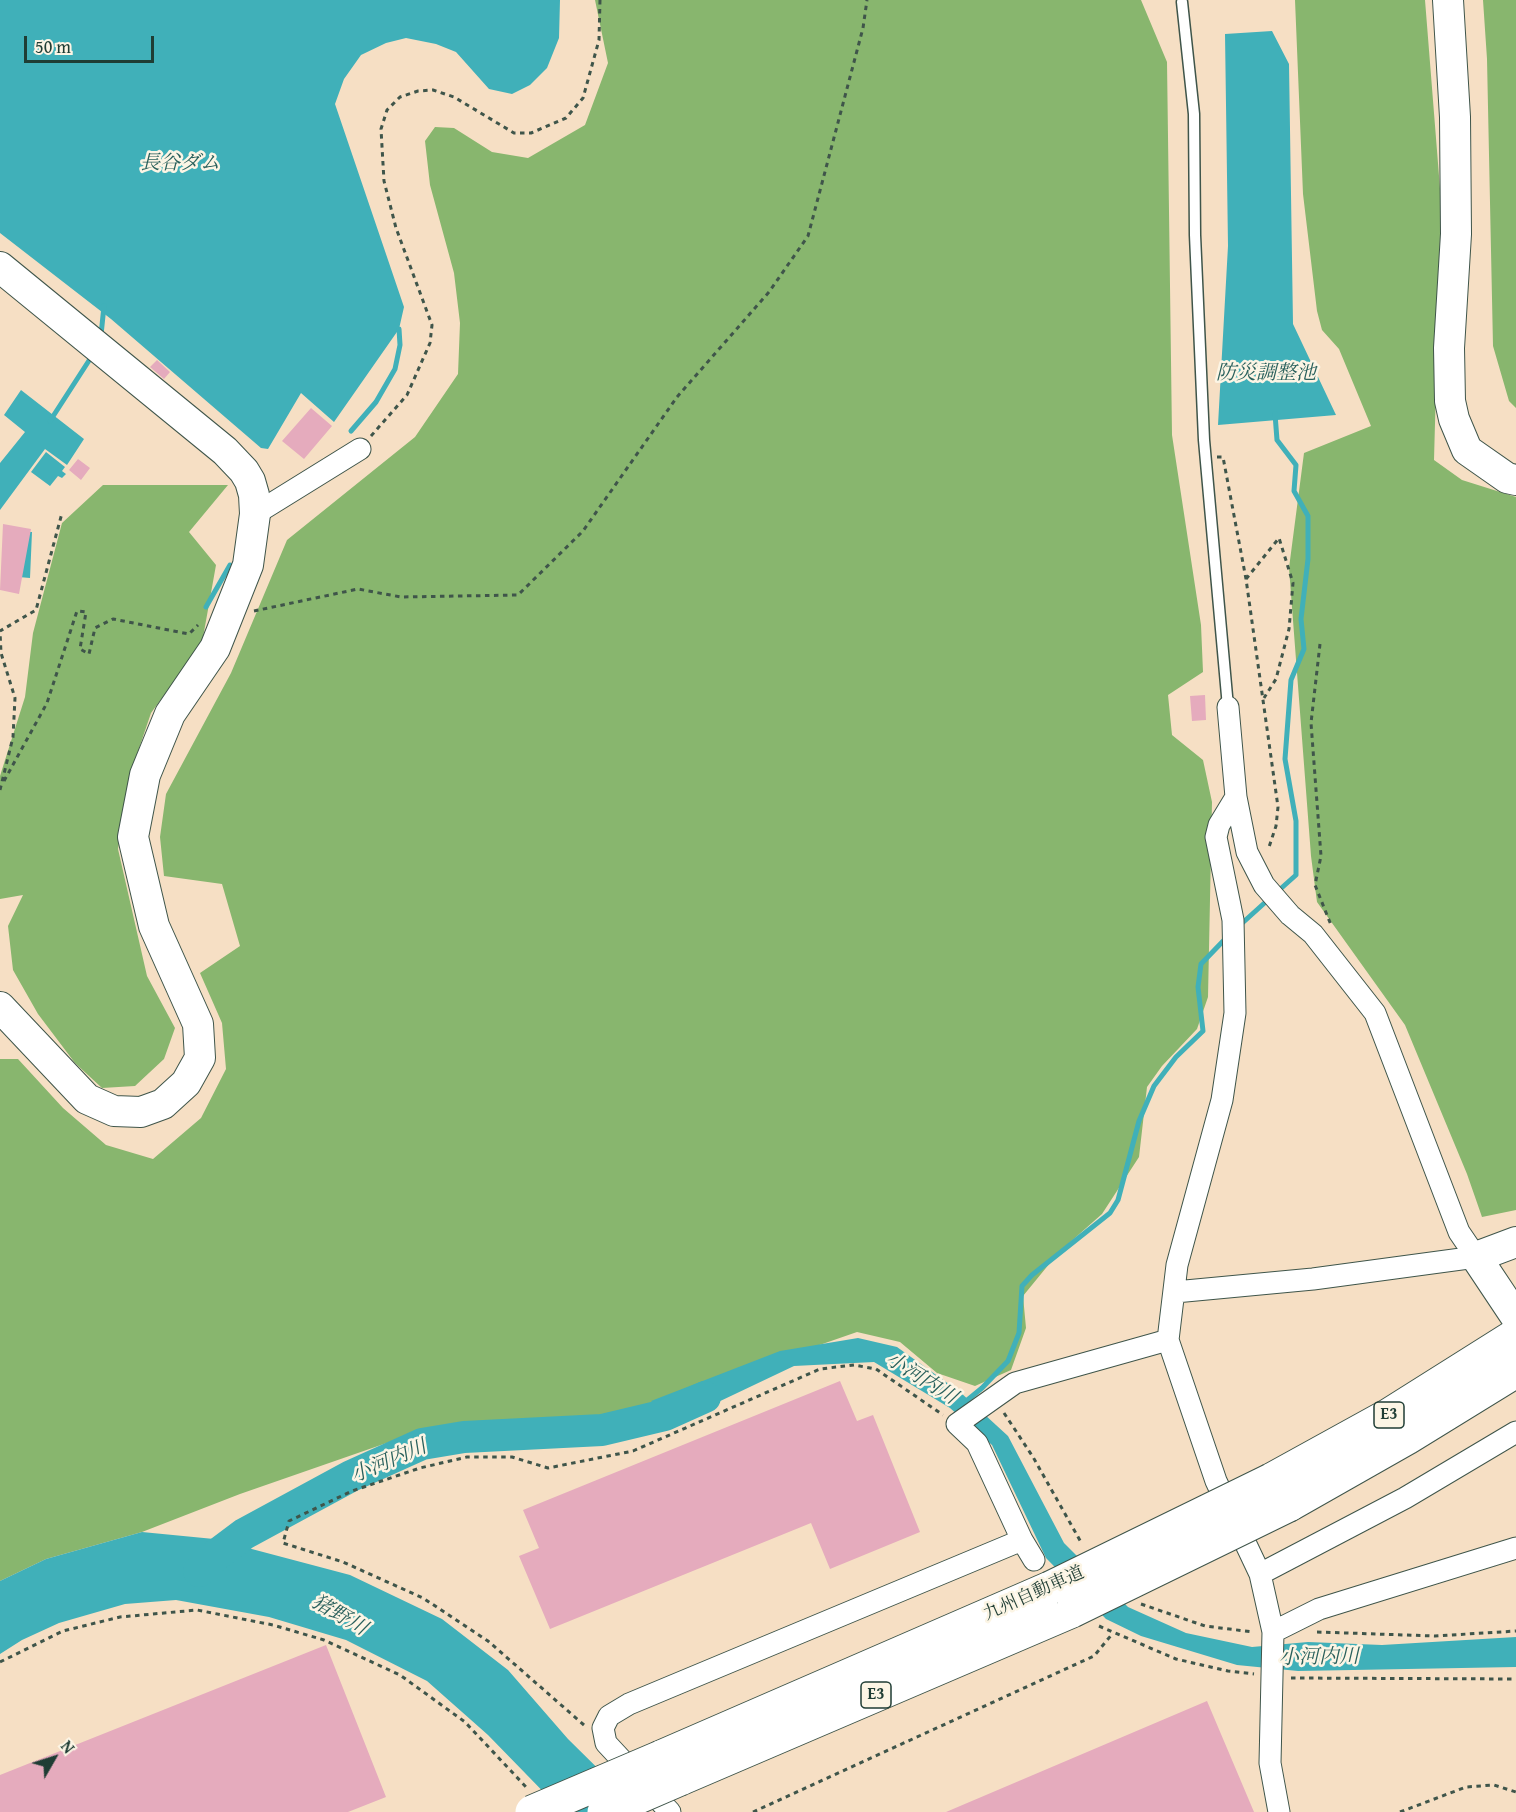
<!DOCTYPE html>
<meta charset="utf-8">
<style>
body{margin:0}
#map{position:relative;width:1516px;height:1812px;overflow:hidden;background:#f6dfc4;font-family:"Gentium Book Plus",serif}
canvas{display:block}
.north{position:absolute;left:24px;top:1728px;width:60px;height:60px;-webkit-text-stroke:4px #fcf5e5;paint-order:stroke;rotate:51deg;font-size:16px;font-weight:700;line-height:24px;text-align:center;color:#1f3d34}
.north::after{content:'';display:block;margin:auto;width:21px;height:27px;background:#1f3d34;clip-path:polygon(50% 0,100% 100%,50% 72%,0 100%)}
.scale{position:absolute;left:24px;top:36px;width:130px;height:27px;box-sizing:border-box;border:3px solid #1f3d34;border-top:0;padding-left:8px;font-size:18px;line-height:21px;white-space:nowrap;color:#1f3d34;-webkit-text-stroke:4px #fcf5e5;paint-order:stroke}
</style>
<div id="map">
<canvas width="1516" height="1812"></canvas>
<div class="north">N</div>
<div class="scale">50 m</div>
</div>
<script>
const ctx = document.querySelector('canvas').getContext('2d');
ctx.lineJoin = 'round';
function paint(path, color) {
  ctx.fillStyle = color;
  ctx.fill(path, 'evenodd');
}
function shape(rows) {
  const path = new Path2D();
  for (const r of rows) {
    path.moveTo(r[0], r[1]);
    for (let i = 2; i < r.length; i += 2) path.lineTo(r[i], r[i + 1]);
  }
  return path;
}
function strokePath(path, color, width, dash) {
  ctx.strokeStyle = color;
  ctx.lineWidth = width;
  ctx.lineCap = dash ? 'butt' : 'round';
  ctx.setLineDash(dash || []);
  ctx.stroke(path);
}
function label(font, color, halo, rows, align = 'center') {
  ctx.font = font + ' "Gentium Book Plus","Noto Serif JP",serif';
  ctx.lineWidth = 5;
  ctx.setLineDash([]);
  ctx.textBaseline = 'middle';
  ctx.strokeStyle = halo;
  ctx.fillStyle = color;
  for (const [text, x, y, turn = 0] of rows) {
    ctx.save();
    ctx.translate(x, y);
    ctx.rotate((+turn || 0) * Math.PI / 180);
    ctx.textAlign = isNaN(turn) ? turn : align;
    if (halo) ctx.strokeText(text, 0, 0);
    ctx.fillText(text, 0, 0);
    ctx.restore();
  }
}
paint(shape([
 [595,0,1141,0,1167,62,1172,435,1201,625,1203,672,1168,695,1172,735,1203,760,1212,802,1208,997,1197,1029,1162,1066,1147,1087,1139,1157,1102,1214,1059,1252,1023,1296,1026,1328,1011,1370,975,1386,937,1373,900,1342,857,1332,759,1366,659,1406,560,1421,500,1420,424,1430,240,1494,142,1532,46,1559,0,1581,0,1059,18,1059,63,1108,106,1145,153,1159,201,1118,226,1069,222,1023,200,973,240,946,222,884,164,876,160,837,166,794,231,673,287,540,415,437,458,374,460,323,454,273,430,185,425,141,435,127,454,128,492,152,528,158,585,125,608,63],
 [1295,0,1425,0,1441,201,1434,460,1462,480,1516,497,1516,1210,1482,1217,1467,1174,1405,1025,1317,902,1311,856,1289,568,1304,453,1371,426,1339,349,1322,330,1317,311,1303,194],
 [1483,0,1516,0,1516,408,1509,401,1493,346,1487,59],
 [103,485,228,485,189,532,216,565,202,643,151,713,130,775,118,849,147,976,175,1028,164,1059,135,1086,102,1088,75,1063,38,1014,13,970,8,926,23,895,0,899,0,776,25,697,33,633,62,523]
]), '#88b66e');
paint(shape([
 [0,0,560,0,559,38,547,68,530,85,512,94,489,89,456,52,436,44,406,38,386,43,361,55,344,79,335,104,404,307,399,329,334,422,301,393,268,449,261,448,111,319,0,233],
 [1272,31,1289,64,1293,324,1336,415,1218,425,1228,246,1225,34],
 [21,390,84,439,67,465,45,449,0,510,0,463,25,432,4,415],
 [46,452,65,467,62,471,66,474,62,478,58,476,50,486,31,472],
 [9,531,32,532,30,578,7,576],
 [858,1338,897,1347,960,1392,1008,1436,1064,1543,1128,1607,1186,1633,1252,1647,1308,1642,1382,1645,1516,1637,1516,1667,1298,1671,1237,1665,1141,1636,1106,1619,1046,1558,992,1445,950,1408,874,1362,794,1366,674,1423,651,1401,780,1351],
 [142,1532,214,1539,350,1575,442,1619,508,1670,568,1739,642,1812,563,1812,488,1735,427,1681,346,1640,269,1617,176,1600,125,1604,59,1623,22,1640,0,1654,0,1581,46,1559]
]), '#40b0b9');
strokePath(shape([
 [101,335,104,306],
 [1275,414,1277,440,1296,465,1294,491,1308,516,1308,559,1301,619,1304,649,1291,680,1285,759,1296,821,1296,875,1277,892],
 [50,421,90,359],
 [351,431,376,402,395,369,400,345,399,329],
 [206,607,230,565],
 [1239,926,1270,898],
 [965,1402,982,1388,1008,1361,1019,1333,1022,1286,1032,1275,1110,1213,1118,1200,1139,1121,1154,1086,1176,1057,1203,1031,1198,987,1201,964,1228,936]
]), '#40b0b9', 5);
strokePath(shape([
 [199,1571,216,1555,244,1534,351,1476,422,1444,464,1437,602,1430,665,1415,705,1397]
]), '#40b0b9', 32);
paint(shape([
 [157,360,170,372,164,379,150,367],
 [311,408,332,426,304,459,282,441],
 [78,459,90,468,81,480,69,470],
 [3,524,31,529,19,594,0,590],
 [1205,695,1206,720,1192,721,1190,696],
 [840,1381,857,1421,873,1415,920,1532,830,1569,811,1523,550,1629,519,1556,539,1548,523,1510],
 [326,1645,386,1797,348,1812,0,1812,0,1775],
 [1207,1701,1254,1812,946,1812]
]), '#e5abbd');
const lane = shape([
 [1182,2,1194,114,1195,235,1204,440,1228,707]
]);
const street = shape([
 [255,514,360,449],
 [1236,797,1219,825,1216,837,1233,920,1235,1013,1222,1100,1177,1265,1168,1340,1216,1481,1260,1574,1273,1632,1270,1763,1279,1812],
 [1175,1292,1313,1279,1476,1257,1459,1232,1375,1013,1313,934,1290,915,1264,885,1247,852,1236,797,1228,707],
 [1034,1560,1022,1540,977,1443,957,1424,1015,1383,1168,1340],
 [1260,1574,1405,1498,1516,1432],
 [1273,1632,1319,1609,1516,1548],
 [670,1812,606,1743,603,1728,609,1716,629,1704,1022,1540]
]);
const secondary = shape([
 [1448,0,1455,117,1456,234,1449,348,1450,401,1454,419,1467,450,1507,478,1516,480],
 [0,267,225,451,244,471,250,481,254,495,255,514,248,565,215,648,170,714,145,775,133,837,154,926,198,1024,200,1058,186,1083,163,1104,141,1112,114,1111,87,1099,0,1007],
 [1516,1242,1476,1257,1516,1317]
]);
const highway = shape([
 [1271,1480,1389,1415,1516,1335],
 [1289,1505,1407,1438,1516,1371],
 [661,1757,1050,1588],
 [680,1779,1072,1611]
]);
strokePath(lane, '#3f554a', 13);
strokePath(street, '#3f554a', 23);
strokePath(secondary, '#3f554a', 32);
strokePath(highway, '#3f554a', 35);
strokePath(shape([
 [371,436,407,395,430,343,432,325,396,228,384,181,381,129,387,110,400,97,418,91,433,90,454,97,514,133,531,133,566,118,583,98,599,40,600,0],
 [1217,457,1223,457,1246,579,1278,807,1276,826,1268,850],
 [1246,579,1279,538,1293,583,1289,629,1276,679,1264,698],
 [254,611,358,589,401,597,518,595,583,531,677,397,769,292,808,236,863,28,867,0],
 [1320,644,1311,723,1321,856,1315,885,1331,925],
 [4,781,47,703,77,611,86,612,80,649,89,654,95,628,113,619,189,634,198,625],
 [0,790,13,737,15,698,1,653,0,631,36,610,62,513],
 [1004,1413,1033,1457,1082,1544],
 [1141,1604,1205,1626,1253,1632],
 [1099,1626,1176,1659,1228,1671,1254,1674],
 [1317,1632,1435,1636,1516,1631],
 [0,1662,63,1631,120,1617,197,1610,273,1625,324,1640,400,1675,465,1722,527,1788],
 [1291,1678,1516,1679],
 [584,1725,488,1641,423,1598,343,1562,283,1543,289,1521,352,1491,420,1468,467,1457,512,1457,548,1468,633,1451,820,1369,854,1365,876,1369,943,1415],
 [753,1812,1094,1656,1113,1633],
 [1400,1812,1466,1787,1494,1785,1516,1792]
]), '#3f554a', 3, [4.5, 4.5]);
strokePath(lane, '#fff', 10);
strokePath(street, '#fff', 21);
strokePath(secondary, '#fff', 30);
strokePath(highway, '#fff', 33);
const highwayBridge = shape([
 [1050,1588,1271,1480],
 [1072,1611,1289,1505],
 [532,1812,661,1757],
 [604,1812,680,1779]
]);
strokePath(highwayBridge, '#3f554a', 35, []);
strokePath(highwayBridge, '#fff', 33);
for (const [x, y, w] of [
 [1389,1415,30],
 [876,1695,30]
]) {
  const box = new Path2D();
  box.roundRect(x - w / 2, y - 13, w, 26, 4.5);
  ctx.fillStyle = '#fcf5e5';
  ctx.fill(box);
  strokePath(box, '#1f3d34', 1.5);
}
label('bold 16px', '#1f3d34', null, [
 ["E3",1389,1415],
 ["E3",876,1695]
]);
label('18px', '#1f3d34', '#fcf5e5', [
 ["九州自動車道",1034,1594,-24]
]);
label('italic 20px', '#29605c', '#fcf5e5', [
 ["長谷ダム",180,164],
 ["防災調整池",1266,374],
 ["小河内川",921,1379,32],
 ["小河内川",389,1462,-23],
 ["猪野川",339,1616,30],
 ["小河内川",1319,1658,-1]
]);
</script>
